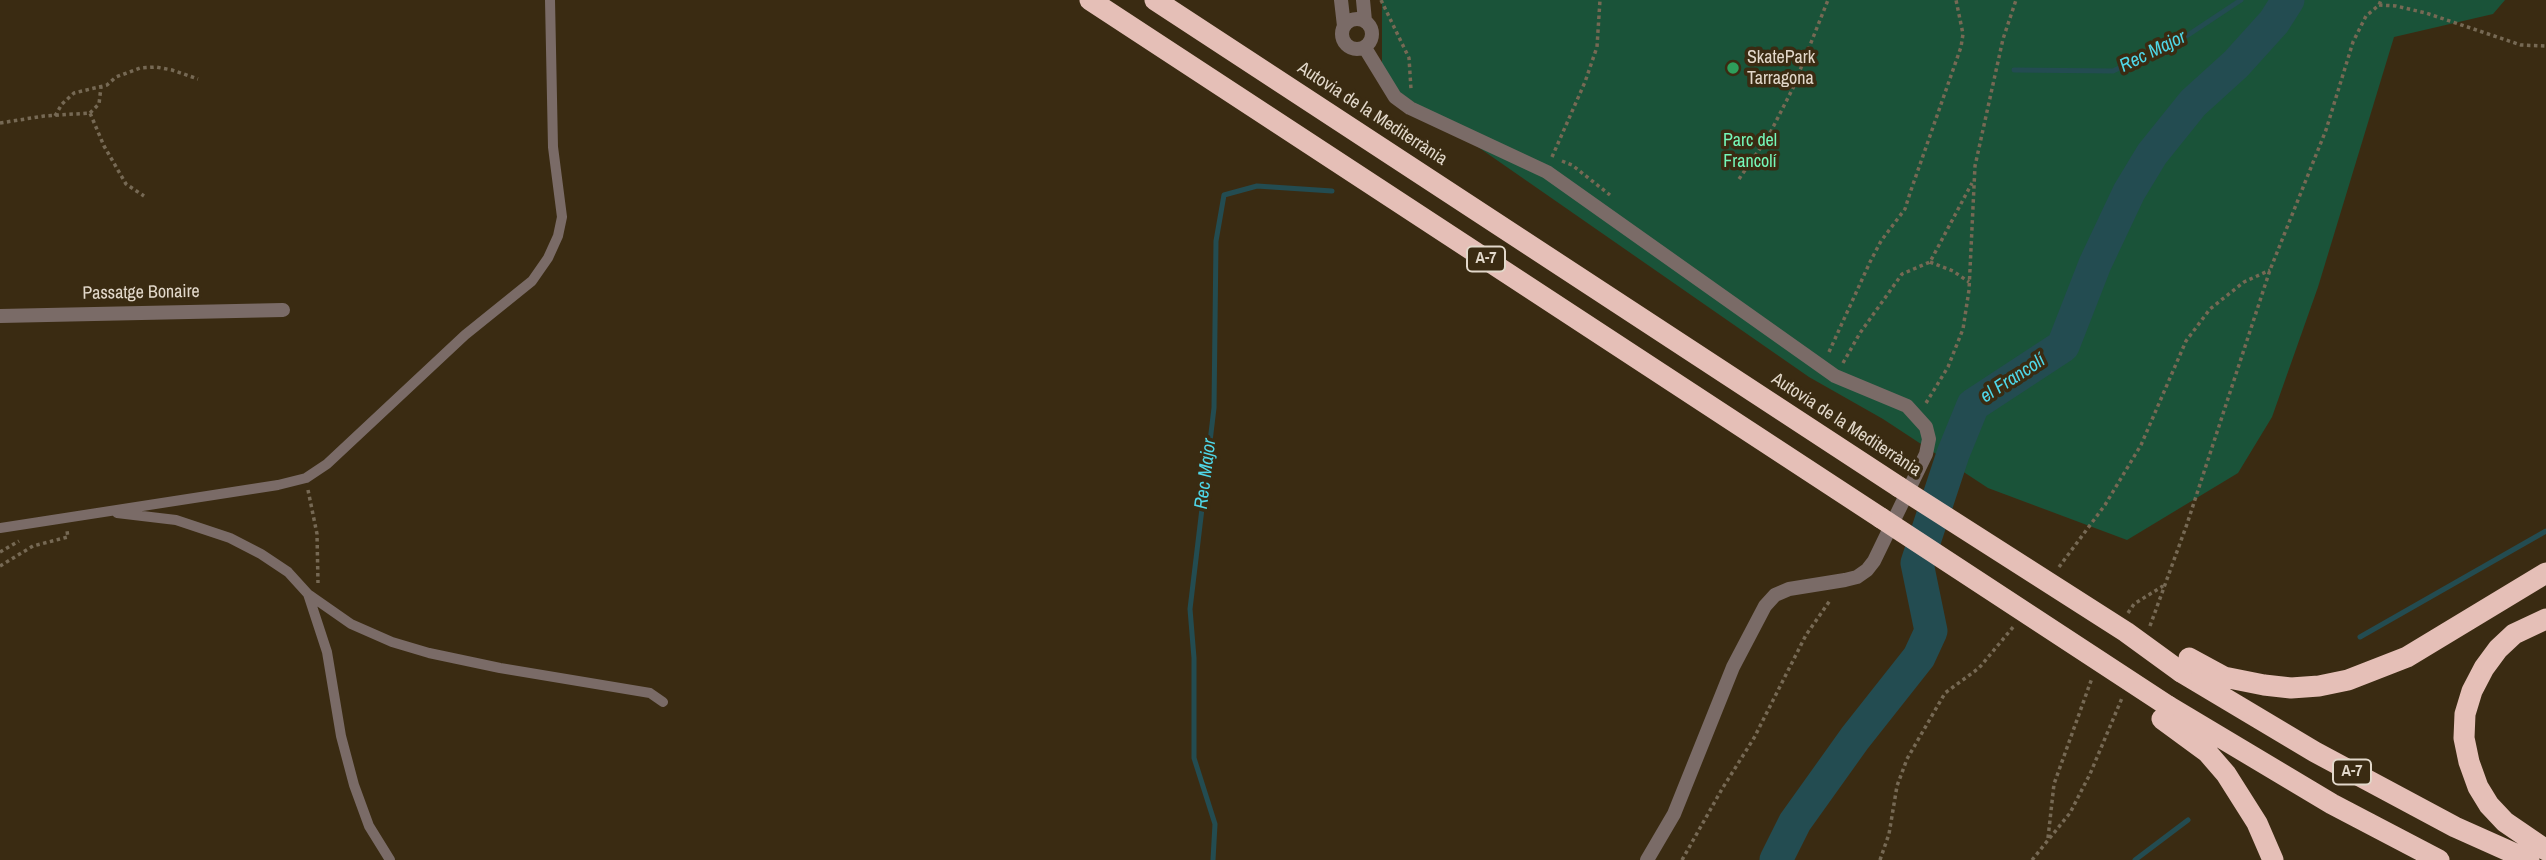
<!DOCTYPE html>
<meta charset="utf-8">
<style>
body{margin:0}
canvas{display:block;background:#3a2b12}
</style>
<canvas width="2546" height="860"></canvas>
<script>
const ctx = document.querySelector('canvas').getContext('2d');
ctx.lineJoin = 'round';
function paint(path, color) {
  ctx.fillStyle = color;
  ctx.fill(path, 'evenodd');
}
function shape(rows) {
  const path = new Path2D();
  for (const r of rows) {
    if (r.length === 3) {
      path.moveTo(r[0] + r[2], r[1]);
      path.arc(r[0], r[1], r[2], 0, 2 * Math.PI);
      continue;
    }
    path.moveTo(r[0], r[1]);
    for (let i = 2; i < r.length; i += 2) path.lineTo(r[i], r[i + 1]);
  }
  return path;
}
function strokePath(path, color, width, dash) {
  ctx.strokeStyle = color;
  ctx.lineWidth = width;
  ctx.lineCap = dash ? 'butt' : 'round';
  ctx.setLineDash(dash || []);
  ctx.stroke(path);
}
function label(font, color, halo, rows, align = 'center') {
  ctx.font = font + ' "Archivo Narrow",sans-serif';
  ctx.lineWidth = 7;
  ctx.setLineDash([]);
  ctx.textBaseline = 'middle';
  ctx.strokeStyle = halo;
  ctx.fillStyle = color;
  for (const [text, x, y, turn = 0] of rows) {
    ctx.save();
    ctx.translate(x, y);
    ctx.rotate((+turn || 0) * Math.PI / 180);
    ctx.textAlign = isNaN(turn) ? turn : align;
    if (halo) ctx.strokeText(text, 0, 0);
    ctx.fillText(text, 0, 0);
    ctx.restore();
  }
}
paint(shape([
 [1382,0,2505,0,2493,14,2394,37,2318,287,2272,417,2238,473,2127,540,1988,488,1883,419,1809,377,1396,90,1382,75]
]), '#1a5339');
strokePath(shape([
 [2014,70,2113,71,2185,37,2241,0],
 [2360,637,2546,531],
 [1213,860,1215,824,1194,758,1194,658,1190,609,1214,408,1216,241,1224,195,1257,186,1332,191],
 [2135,860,2188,820]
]), '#234c51', 5);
strokePath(shape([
 [1776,860,1795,822,1855,738,1919,657,1931,631,1917,563,1953,454,1973,405,2063,346,2095,264,2129,192,2152,154,2193,103,2236,64,2274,22,2288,0]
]), '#234c51', 33);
strokePath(shape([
 [1381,0,1409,58,1411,89],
 [2379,5,2396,6,2426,13,2521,45,2546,46],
 [90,113,99,104,101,87],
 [55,116,62,104,74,93,107,85,116,77,140,68,156,67,172,70,198,79],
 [0,123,44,116,90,113,104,146,126,184,144,196],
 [1552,157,1585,82,1597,47,1600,0],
 [1562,161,1572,165,1610,195],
 [1739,179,1768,137,1793,88,1828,0],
 [1930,262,1953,271,1969,282],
 [1829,352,1870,262,1881,241,1905,209,1910,193,1961,47,1963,34,1956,0],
 [1843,363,1860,333,1902,274,1930,262,1972,183],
 [1926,403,1948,367,1963,329,1969,290,1975,166,2003,39,2016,0],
 [308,490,317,534,318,583],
 [0,552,19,541],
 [0,566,33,546,68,537,67,531],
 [2059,567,2105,505,2141,445,2186,341,2210,309,2244,282,2270,270],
 [2128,613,2134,604,2163,586],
 [2150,626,2187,524,2270,270,2326,130,2353,42,2366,16,2379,5,2381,0],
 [2048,838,2054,784,2092,678],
 [1682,860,1722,789,1754,738,1806,635,1831,599],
 [1880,860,1889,834,1897,786,1907,759,1945,693,1979,668,2014,626],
 [2032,860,2070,813,2090,774,2122,698]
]), '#766954', 3.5, [3.5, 3.5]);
strokePath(shape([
 [117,513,176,520,230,538,261,554,288,572,308,594,327,652,341,736,354,785,369,826,390,860],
 [0,528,278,485,306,478,327,464,465,335,532,281,548,258,558,236,562,217,553,147,550,0],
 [308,594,351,624,392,642,429,653,500,668,650,693,663,702]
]), '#7a6b67', 10);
strokePath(shape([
 [1341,0,1344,26],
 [1363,0,1365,21],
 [1357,34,15],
 [1365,48,1395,97,1410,108,1547,172,1835,376,1907,406,1926,427,1929,439,1926,454,1874,561,1867,570,1857,577,1845,580,1789,589,1775,595,1765,606,1733,667,1674,814,1647,860],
 [0,316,283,310]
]), '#7a6b67', 14);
strokePath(shape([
 [1090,0,1881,518],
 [1155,0,1899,487],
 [2546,619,2514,634,2498,649,2484,668,2472,691,2465,714,2464,738,2469,762,2478,787,2489,805,2505,822,2546,850],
 [2189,658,2224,677,2264,685,2291,688,2319,686,2348,680,2407,657,2546,573],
 [2181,672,2315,752,2455,827,2529,860],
 [2168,706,2332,804,2439,860],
 [2162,719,2207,752,2226,774,2257,823,2273,860]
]), '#e5bfb7', 21);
strokePath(shape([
 [1899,487,2126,632,2181,672],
 [1881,518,2168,706]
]), '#e5bfb7', 21);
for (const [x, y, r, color] of [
 [1733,68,7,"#2e9e5b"]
]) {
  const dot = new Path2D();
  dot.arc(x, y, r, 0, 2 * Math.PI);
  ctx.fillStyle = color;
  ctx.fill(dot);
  strokePath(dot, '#3a2b12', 2.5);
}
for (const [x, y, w] of [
 [1486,259,38],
 [2352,772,38]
]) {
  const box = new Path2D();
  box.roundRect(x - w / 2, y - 12.5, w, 25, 5);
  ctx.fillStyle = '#3a2b12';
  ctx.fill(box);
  strokePath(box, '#e2d8ca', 2);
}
label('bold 16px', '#e2d8ca', null, [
 ["A-7",1486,259],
 ["A-7",2352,772]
]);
label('18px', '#e2d8ca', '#3a2b12', [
 ["SkatePark",1747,58],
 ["Tarragona",1747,79]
], 'left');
label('18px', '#e2d8ca', '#3a2b12', [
 ["Autovia de la Mediterrània",1372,114,33],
 ["Passatge Bonaire",141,293,-1],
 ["Autovia de la Mediterrània",1846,425,33]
]);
label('18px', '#75f8b9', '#3a2b12', [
 ["Parc del",1750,141],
 ["Francolí",1750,162]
]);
label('italic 19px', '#4fd6e7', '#3a2b12', [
 ["Rec Major",2153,52,-26],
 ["el Francolí",2013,379,-33],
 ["Rec Major",1206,474,-83]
]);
</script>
